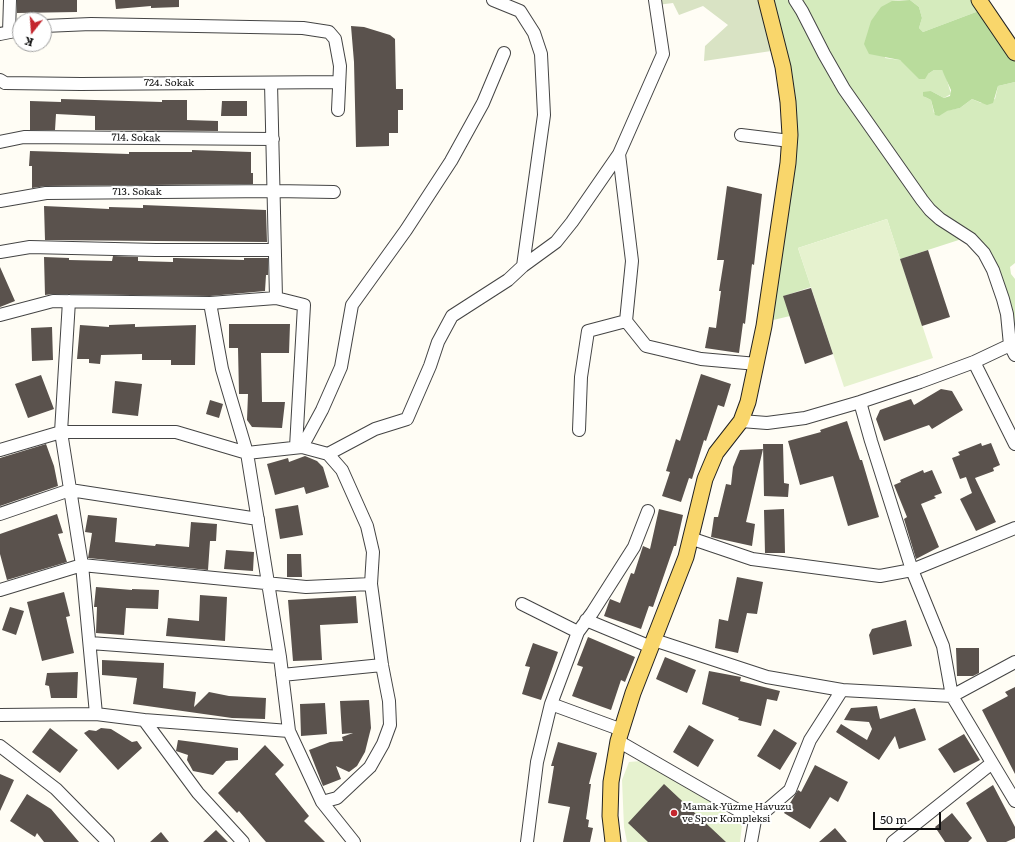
<!DOCTYPE html>
<meta charset="utf-8">
<style>
body{margin:0}
#map{position:relative;width:1015px;height:842px;overflow:hidden;background:#fffdf5;font-family:Literata,serif}
canvas{display:block}
.north{position:absolute;left:12px;top:12px;width:40px;height:40px;box-sizing:border-box;background:#fff;border:1px solid #a0a0a0;border-radius:50%;rotate:197deg;font-size:11px;font-weight:700;line-height:16px;text-align:center;color:#111}
.north::after{content:'';display:block;margin:auto;width:14px;height:18px;background:#c4262e;clip-path:polygon(50% 0,100% 100%,50% 72%,0 100%)}
.scale{position:absolute;left:873px;top:812px;width:68px;height:18px;box-sizing:border-box;border:2px solid #111;border-top:0;padding-left:5px;font-size:12px;line-height:14px;white-space:nowrap;color:#111;-webkit-text-stroke:3px #fff;paint-order:stroke}
</style>
<div id="map">
<canvas width="1015" height="842"></canvas>
<div class="north">K</div>
<div class="scale">50 m</div>
</div>
<script>
const ctx = document.querySelector('canvas').getContext('2d');
ctx.lineJoin = 'round';
function paint(path, color) {
  ctx.fillStyle = color;
  ctx.fill(path, 'evenodd');
}
function shape(rows) {
  const path = new Path2D();
  for (const r of rows) {
    path.moveTo(r[0], r[1]);
    for (let i = 2; i < r.length; i += 2) path.lineTo(r[i], r[i + 1]);
  }
  return path;
}
function strokePath(path, color, width, dash) {
  ctx.strokeStyle = color;
  ctx.lineWidth = width;
  ctx.lineCap = dash ? 'butt' : 'round';
  ctx.setLineDash(dash || []);
  ctx.stroke(path);
}
function label(font, color, halo, rows, align = 'center') {
  ctx.font = font + ' Literata,serif';
  ctx.lineWidth = 4;
  ctx.setLineDash([]);
  ctx.textBaseline = 'middle';
  ctx.strokeStyle = halo;
  ctx.fillStyle = color;
  for (const [text, x, y, turn = 0] of rows) {
    ctx.save();
    ctx.translate(x, y);
    ctx.rotate((+turn || 0) * Math.PI / 180);
    ctx.textAlign = isNaN(turn) ? turn : align;
    if (halo) ctx.strokeText(text, 0, 0);
    ctx.fillText(text, 0, 0);
    ctx.restore();
  }
}
paint(shape([
 [766,0,900,0,892,1,885,58,900,60,928,74,934,70,942,70,946,77,951,94,944,98,931,91,925,97,931,100,934,113,960,108,972,99,981,103,995,99,998,86,1015,82,1015,263,1010,267,1011,274,1015,279,1015,355,993,270,968,237,900,259,887,219,798,248,811,287,784,296,790,316,765,322,790,135],
 [910,0,979,0,984,9,923,32,919,28,922,18,919,7]
]), '#d5ebbd');
paint(shape([
 [910,0,919,7,922,18,919,28,923,32,984,9,1015,53,1015,82,998,86,993,103,987,105,972,99,960,108,947,111,939,116,935,115,931,100,923,96,923,92,931,91,944,98,950,96,951,90,942,70,934,70,928,74,925,79,919,79,900,60,869,54,864,44,871,21,881,7,892,1]
]), '#b9dc9c');
paint(shape([
 [655,0,766,0,778,50,704,61,705,46,728,25,703,6,679,15,673,3,657,5]
]), '#d9e3c4');
paint(shape([
 [887,219,933,358,844,387,798,248],
 [641,761,709,800,742,825,740,842,627,842,624,827,622,780,629,762]
]), '#e6f2cf');
paint(shape([
 [17,0,77,0,77,12,17,13],
 [115,0,179,0,179,7,151,8,151,6,116,9],
 [351,26,364,27,390,35,395,39,396,89,403,89,403,110,398,110,398,133,389,133,389,146,356,147,354,62],
 [61,99,162,102,162,100,187,100,187,120,218,121,218,131,95,130,95,116,56,114,55,130,30,130,30,101,61,102],
 [222,101,247,101,247,116,221,116],
 [192,150,251,152,251,173,253,173,253,184,46,186,32,188,32,166,29,166,30,151,129,154,129,152,192,152],
 [727,186,762,194,754,265,752,264,745,324,743,323,739,353,705,348,709,327,716,328,721,291,719,291,724,260,717,260],
 [143,205,266,210,267,242,45,240,44,206,109,209,109,207,143,208],
 [928,250,950,317,922,326,900,259],
 [113,256,138,257,138,261,173,262,173,258,176,258,244,260,244,258,268,258,268,275,266,275,265,291,210,296,53,294,45,295,44,257,69,258,69,260,112,261],
 [0,267,15,301,0,307],
 [811,288,833,354,805,364,783,296],
 [135,324,135,327,196,325,195,365,171,365,171,360,142,360,142,354,101,355,100,364,89,363,89,359,77,359,80,325,109,327,109,325],
 [229,324,290,324,289,353,261,353,262,402,285,402,282,428,252,427,247,420,248,394,239,394,238,348,229,348],
 [52,327,53,360,32,361,31,328],
 [701,374,731,384,724,407,718,405,706,441,704,440,692,479,689,478,681,502,662,496,670,472,666,471,676,439,680,441],
 [41,375,54,409,28,418,15,384],
 [115,381,142,384,138,416,112,413],
 [941,389,952,391,963,410,932,429,929,425,884,441,876,419,880,410,911,399,914,405],
 [210,400,223,404,219,418,206,414],
 [847,421,860,460,862,460,879,517,848,526,833,476,800,485,788,441,821,432,820,430],
 [981,443,982,446,991,443,1000,465,993,468,994,471,975,478,996,522,976,531,960,499,972,493,966,477,960,479,952,458,960,455,958,452],
 [46,444,54,466,58,486,0,506,0,458],
 [763,444,783,444,784,483,789,484,788,497,764,496],
 [763,449,746,522,755,524,752,546,711,537,714,517,718,517,726,484,731,485,733,467,740,450],
 [305,456,317,461,323,467,329,487,306,494,304,487,275,495,267,464,288,458,289,462],
 [923,470,924,473,932,470,942,493,934,496,936,498,921,504,939,547,916,559,904,519,907,517,894,485,901,482,900,480],
 [298,505,303,535,280,539,275,509],
 [659,509,683,515,676,546,674,546,653,607,649,606,641,629,604,616,610,599,620,603,631,573,634,574,643,546,650,549],
 [784,509,785,553,765,553,764,510],
 [57,514,63,533,58,534,67,562,7,580,0,554,0,534],
 [88,515,117,518,115,542,155,546,156,544,189,547,191,522,217,524,216,541,210,541,208,570,88,558,92,533,85,532],
 [226,550,254,552,253,571,224,569],
 [287,554,301,554,302,577,287,577],
 [737,577,763,582,757,614,747,613,738,653,715,648,719,619,728,621],
 [96,587,132,590,132,589,159,590,158,609,126,608,124,635,96,633,97,607,94,607],
 [64,592,70,616,66,617,74,653,42,661,27,602],
 [200,595,227,597,225,641,166,636,168,618,199,621],
 [356,596,358,623,320,625,322,660,293,661,288,600],
 [10,607,24,611,16,635,2,630],
 [906,620,912,646,873,655,869,635,872,629],
 [588,637,635,657,625,682,621,680,611,710,572,696,583,667,577,665],
 [533,643,558,652,541,700,522,694,530,667,525,666],
 [956,648,979,648,979,673,973,676,957,676],
 [665,657,696,670,687,693,656,679],
 [102,660,164,663,163,688,196,692,194,707,209,692,229,696,266,698,265,719,232,718,133,704,137,678,102,675],
 [709,671,741,677,740,681,780,691,777,701,767,699,761,726,738,720,739,718,702,704],
 [78,672,77,698,51,698,49,686,45,685,47,673],
 [1015,687,1015,774,982,710,1008,696,1005,692],
 [369,700,371,728,365,752,357,766,349,772,336,766,341,779,323,786,309,750,330,742,343,741,342,737,353,733,342,734,340,701],
 [325,703,327,734,301,736,300,704],
 [877,706,880,719,915,708,926,740,899,749,895,736,879,760,836,732,841,724,867,740,872,729,869,722,844,720,851,708],
 [689,725,714,740,698,767,673,752],
 [50,728,78,750,60,773,32,752],
 [101,728,111,729,132,742,137,741,142,748,118,770,84,733,89,730,96,731],
 [774,729,797,743,780,770,757,756],
 [964,734,980,760,954,773,938,749],
 [178,740,238,748,238,760,226,761,213,775,193,771,187,760,188,755,176,751],
 [558,742,597,753,589,784,591,784,586,819,589,820,588,827,593,828,590,842,563,842,570,807,548,803,554,766,551,766],
 [265,745,284,765,275,774,309,816,304,821,325,842,266,842,239,811,237,813,218,793],
 [815,765,848,782,838,802,830,797,810,829,784,813,798,790,801,792],
 [0,774,14,780,0,811],
 [664,784,726,842,648,842,628,823],
 [993,785,1015,827,1015,838,1006,842,987,842,966,803],
 [27,794,51,809,79,842,44,842,37,833,35,837,10,821],
 [952,813,972,838,968,842,945,842,935,827],
 [835,828,847,842,819,842],
 [216,830,228,842,203,842],
 [161,832,169,842,150,842]
]), '#5a524d');
const minor = shape([
 [493,0,520,11,534,33,541,54,544,115,523,266],
 [795,0,802,11,824,54,844,89,922,200,930,210,940,219,971,239,984,253,993,270,1003,299,1007,314,1010,345,1015,355],
 [44,26,91,24,303,28,329,32,335,39,340,66,338,110],
 [9,32,10,0],
 [0,34,20,30],
 [0,80,5,83,81,84,339,82],
 [741,135,790,141],
 [0,142,24,137,273,139],
 [619,154,632,261,626,321,646,346,701,359,757,364],
 [0,201,46,193,274,191,334,192],
 [0,252,30,247,156,250,275,250],
 [276,298,304,305,296,447],
 [69,301,61,432,82,565,96,714],
 [210,303,222,369,247,453,280,657,289,731,322,802,354,842],
 [0,315,53,301,210,303,276,298,271,83],
 [974,362,1015,444],
 [860,402,871,441,912,570,943,646,952,696,1015,801],
 [741,421,767,423,805,418,860,402,920,382,974,362,1010,345],
 [579,430,581,377,588,331,626,321],
 [302,447,322,410,341,367,352,305,406,230,451,161,483,103,504,53],
 [0,450,61,432,176,432,247,453,302,447,328,454,342,470,367,526,373,552,371,584,382,665,389,701,390,725,383,744,370,767,337,798,322,802],
 [328,454,375,429,407,419,430,366,438,342,452,316,508,280,523,266,556,242,572,222,619,154,663,54,655,0],
 [0,514,70,490,258,519],
 [690,538,752,559,880,576,912,570,1015,528],
 [0,590,82,565,306,587,371,584],
 [522,604,578,632],
 [586,620,651,647],
 [654,640,767,677,842,690],
 [90,643,280,657],
 [282,675,382,665],
 [551,704,622,730],
 [0,715,96,714,144,720,289,731],
 [144,720,198,793,243,842],
 [618,741,755,820,751,842],
 [0,746,56,789,108,842],
 [755,820,790,790,810,740,842,690,952,696,1015,662],
 [527,842,537,762,551,704,578,632,592,613,634,547,648,511],
 [893,842,992,763]
]);
const major = shape([
 [979,0,1015,53],
 [613,842,610,816,611,782,618,741,633,693,686,557,705,479,716,453,741,421,748,402,764,326,788,163,790,135,788,102,783,67,766,0]
]);
strokePath(minor, '#444', 14);
strokePath(major, '#222', 17);
strokePath(minor, '#fff', 12);
strokePath(major, '#f9d66b', 15);
for (const [x, y, r, color] of [
 [674,813,4,"#c4262e"]
]) {
  const dot = new Path2D();
  dot.arc(x, y, r, 0, 2 * Math.PI);
  ctx.fillStyle = color;
  ctx.fill(dot);
  strokePath(dot, '#fff', 1.5);
}
label('10px', '#111', '#fff', [
 ["724. Sokak",169,83],
 ["714. Sokak",136,138,1],
 ["713. Sokak",137,192]
]);
label('10px', '#111', '#fff', [
 ["Mamak Yüzme Havuzu",682,807],
 ["ve Spor Kompleksi",682,819]
], 'left');
</script>
